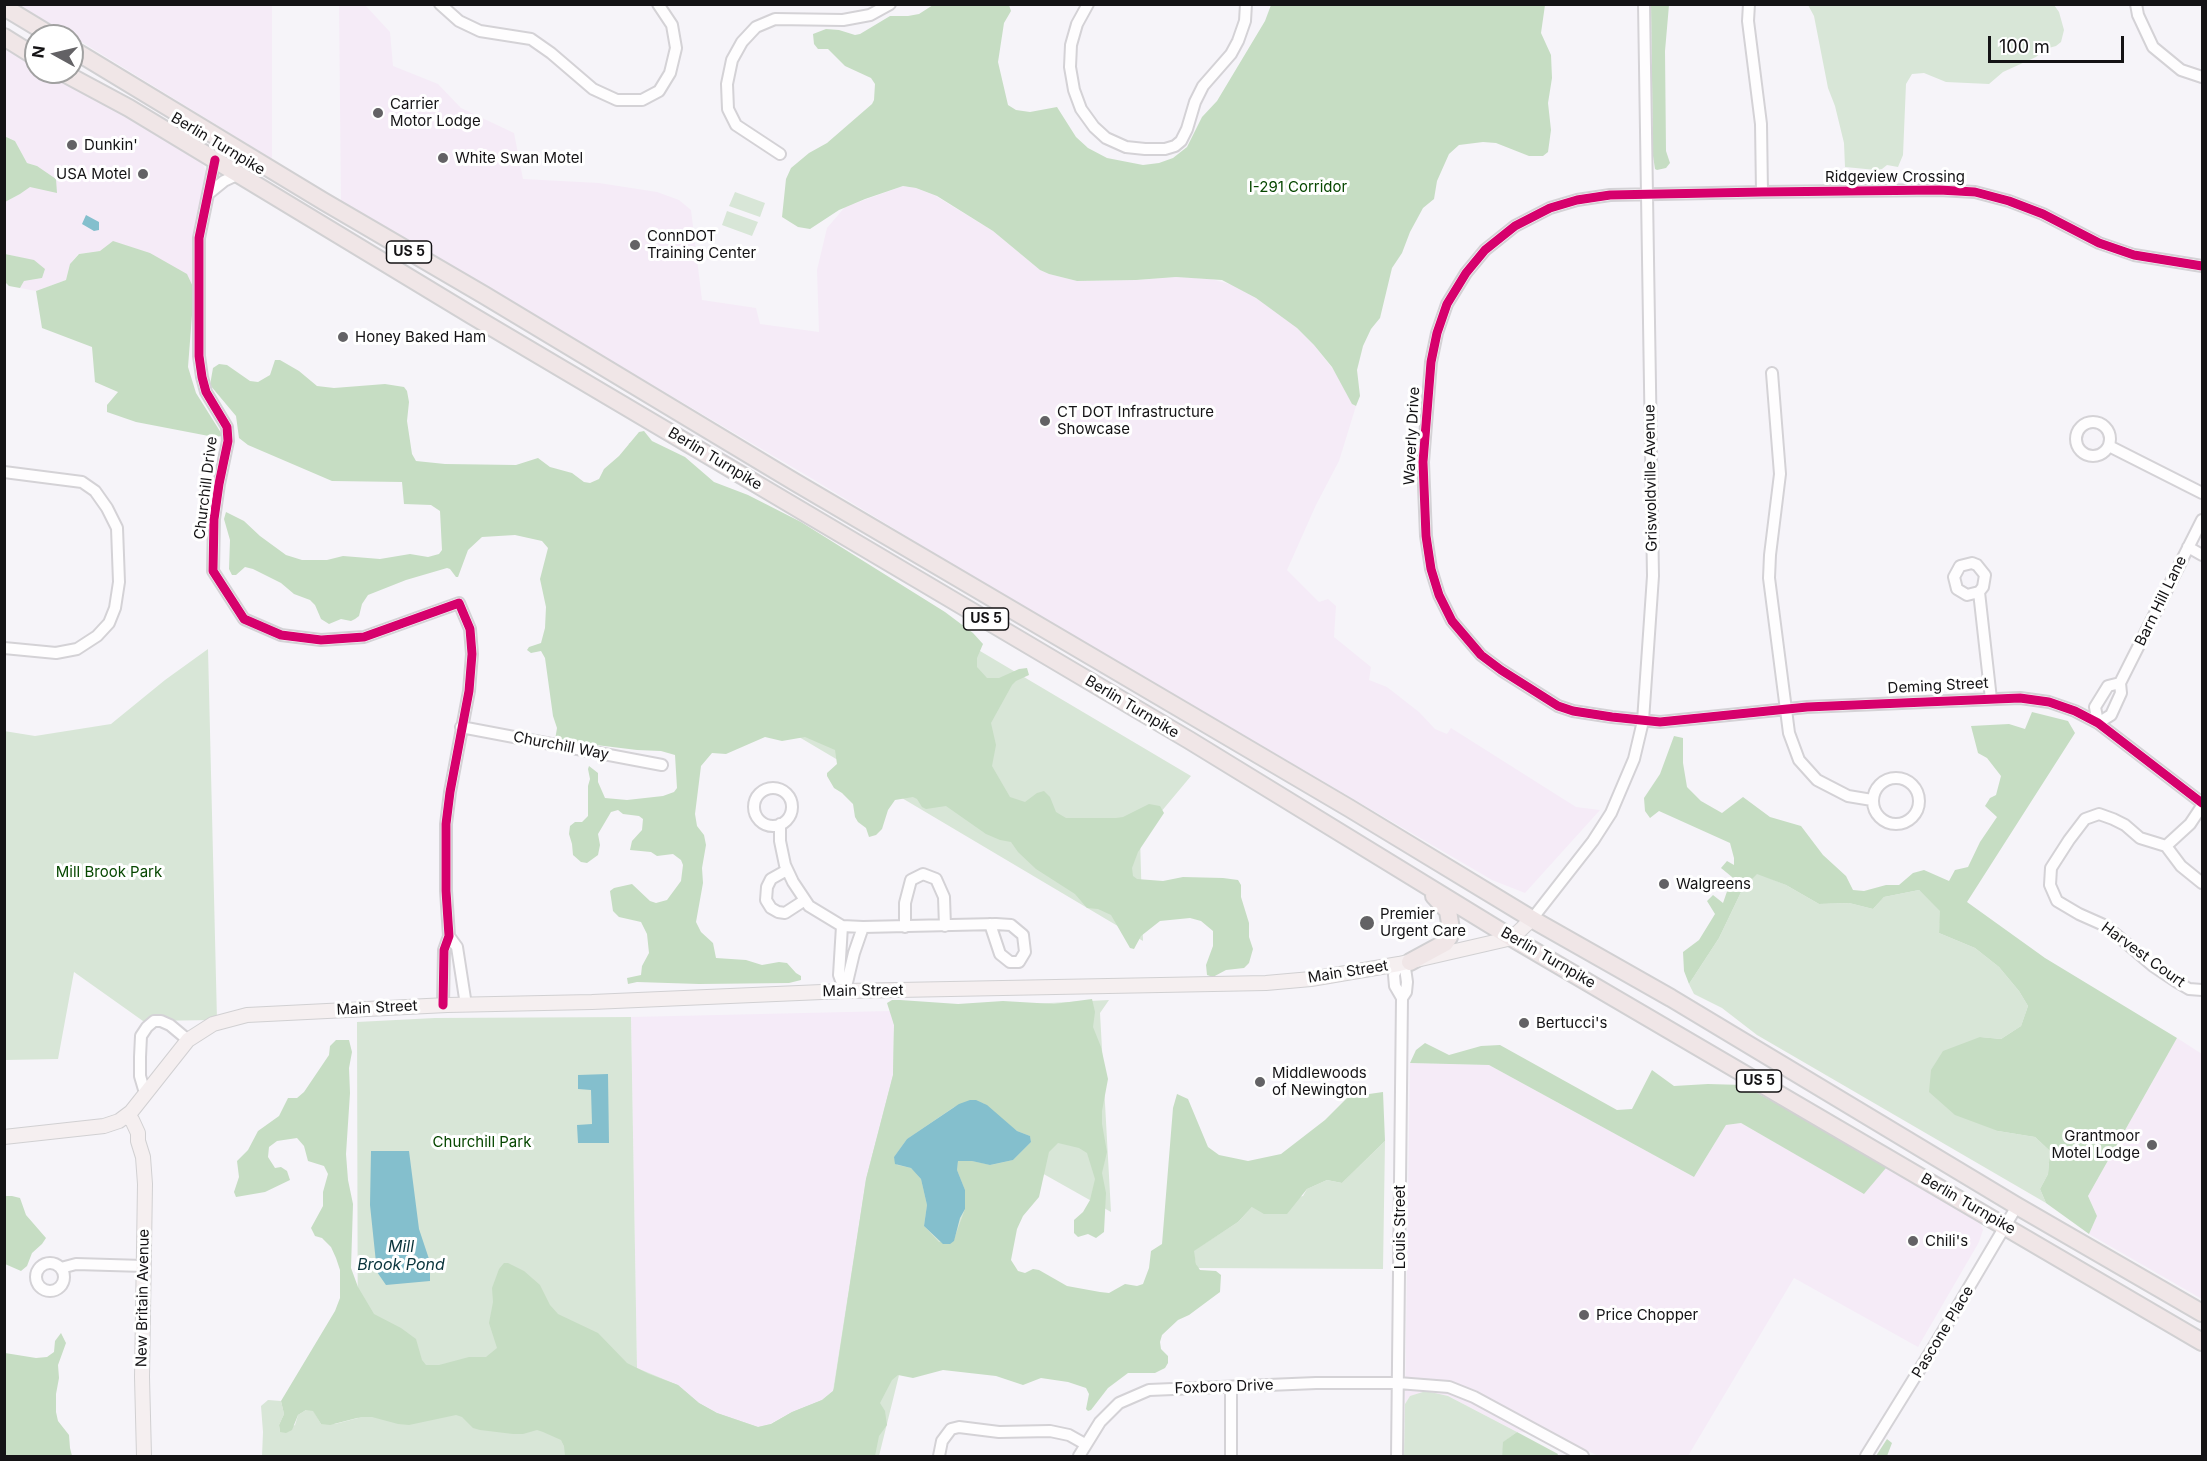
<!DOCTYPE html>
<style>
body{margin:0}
#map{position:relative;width:2207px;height:1461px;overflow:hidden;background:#f6f4f9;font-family:Inter,sans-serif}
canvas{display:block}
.frame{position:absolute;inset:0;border:6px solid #141315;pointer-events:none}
.north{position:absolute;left:24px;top:24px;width:60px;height:60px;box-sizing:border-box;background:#fff;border:2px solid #a1a1a1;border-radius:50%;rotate:278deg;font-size:16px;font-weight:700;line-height:24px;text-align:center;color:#141315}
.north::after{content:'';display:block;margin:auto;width:21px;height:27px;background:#636265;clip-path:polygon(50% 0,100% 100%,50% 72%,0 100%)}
.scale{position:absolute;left:1988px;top:36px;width:136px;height:27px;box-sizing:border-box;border:3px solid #141315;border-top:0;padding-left:8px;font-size:18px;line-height:21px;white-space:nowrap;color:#141315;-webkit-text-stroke:4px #fff;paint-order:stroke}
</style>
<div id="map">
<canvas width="2207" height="1461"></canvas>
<div class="frame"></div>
<div class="north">N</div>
<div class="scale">100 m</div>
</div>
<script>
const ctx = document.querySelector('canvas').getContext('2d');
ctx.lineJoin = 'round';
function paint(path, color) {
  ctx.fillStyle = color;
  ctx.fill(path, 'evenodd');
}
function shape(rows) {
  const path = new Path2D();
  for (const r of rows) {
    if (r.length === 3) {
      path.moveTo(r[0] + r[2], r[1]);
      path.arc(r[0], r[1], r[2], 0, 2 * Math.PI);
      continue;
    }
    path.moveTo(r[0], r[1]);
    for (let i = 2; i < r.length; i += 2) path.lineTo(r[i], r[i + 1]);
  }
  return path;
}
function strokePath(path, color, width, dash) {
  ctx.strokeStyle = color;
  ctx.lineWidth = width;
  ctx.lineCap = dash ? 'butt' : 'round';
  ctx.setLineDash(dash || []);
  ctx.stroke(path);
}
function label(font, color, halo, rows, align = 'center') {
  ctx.font = font + ' Inter,sans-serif';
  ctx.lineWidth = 6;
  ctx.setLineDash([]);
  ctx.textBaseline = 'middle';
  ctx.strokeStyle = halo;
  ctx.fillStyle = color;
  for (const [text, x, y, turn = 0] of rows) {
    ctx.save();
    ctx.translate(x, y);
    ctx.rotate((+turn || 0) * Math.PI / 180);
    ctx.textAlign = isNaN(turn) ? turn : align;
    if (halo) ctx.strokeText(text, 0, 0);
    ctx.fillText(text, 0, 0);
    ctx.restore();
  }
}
paint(shape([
 [18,5,272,5,272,159,72,36],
 [339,5,365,5,390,32,393,66,438,84,461,108,514,133,523,179,599,183,657,192,679,200,691,210,702,300,756,308,760,324,819,332,817,270,827,228,845,207,903,186,916,188,934,195,993,231,1040,270,1049,274,1077,281,1138,280,1176,277,1211,279,1233,285,1256,298,1292,323,1314,345,1336,373,1353,405,1356,406,1339,461,1316,505,1287,570,1319,602,1328,599,1336,606,1334,637,1371,667,1369,680,1387,687,1419,712,1435,729,1447,734,1451,728,1576,807,1600,810,1525,893,1492,880,985,584,811,478,341,202],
 [4,43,36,63,36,72,50,72,201,161,207,173,205,187,196,219,194,289,150,253,100,251,78,254,70,264,66,280,36,291,20,288,24,281,42,278,17,257,5,254,5,202,20,194,29,187,37,166,27,163,15,141,5,136],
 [2177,1038,2202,1054,2202,1299,2089,1234,2097,1216,2088,1196],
 [1410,1063,1489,1065,1694,1177,1726,1125,1741,1123,1864,1193,1886,1168,1978,1219,1983,1230,1979,1242,1918,1347,1794,1278,1688,1456,1598,1456,1570,1442,1549,1434,1517,1432,1448,1396,1410,1396,1405,1404]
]), '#f5ebf7');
paint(shape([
 [891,1011,894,1025,893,1075,866,1179,833,1391,822,1400,792,1412,768,1425,758,1427,721,1415,699,1403,678,1385,637,1368,631,1017]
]), '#f5ebf8');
paint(shape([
 [1808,5,2054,5,2059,12,2064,30,2061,42,2056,46,2045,49,2036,57,2003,72,1989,84,1946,82,1924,73,1912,74,1906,84,1903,155,1898,167,1887,165,1882,169,1876,170,1845,167,1844,143,1835,106,1828,88,1814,16],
 [735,192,765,203,760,217,729,206],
 [727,211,758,222,752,236,722,225],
 [629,443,1191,776,1140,837,1143,941,563,597,624,488],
 [208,649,217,1020,143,1021,74,972,58,1059,5,1060,4,731,35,736,111,724,165,680],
 [1757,873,1786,885,1819,904,1849,903,1873,909,1884,897,1919,890,1941,911,1939,933,1975,948,1999,967,2019,991,2028,1006,2021,1026,2001,1039,1980,1037,1998,1131,2035,1137,2050,1151,2048,1174,2040,1189,2046,1203,1757,1035,1722,1008,1694,994,1689,984,1719,938,1743,888],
 [1109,1000,1100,1013,1111,1212,1017,1159,903,1359,879,1456,262,1456,263,1432,261,1406,268,1400,281,1401,284,1414,279,1425,280,1432,295,1425,298,1415,306,1410,313,1410,321,1424,335,1424,358,1418,357,1022,435,1018,631,1017,637,1368,678,1385,699,1403,717,1413,758,1427,771,1424,792,1412,822,1400,833,1391,866,1179,893,1075,894,1025,891,1011],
 [1385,1141,1383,1269,1197,1268,1193,1251,1238,1222,1252,1207,1303,1196,1307,1189,1327,1180,1342,1183],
 [1426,1391,1448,1396,1517,1432,1504,1442,1502,1456,1404,1456,1405,1404,1410,1396]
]), '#d8e6d7');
paint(shape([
 [933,5,1009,5,1011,11,1004,23,998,62,1008,105,1016,110,1030,112,1057,107,1076,137,1088,148,1107,158,1143,165,1159,163,1173,158,1187,147,1202,117,1217,101,1265,21,1271,5,1545,5,1541,33,1551,55,1552,78,1548,103,1551,130,1548,152,1543,156,1529,156,1496,143,1483,142,1459,145,1449,154,1437,181,1434,199,1423,208,1410,232,1402,253,1392,268,1380,318,1371,329,1363,346,1357,370,1360,396,1356,406,1352,404,1332,367,1314,345,1297,328,1256,298,1222,280,1176,277,1136,280,1077,281,1049,274,1040,270,993,231,937,196,916,188,903,186,865,199,839,210,810,229,798,227,782,217,786,179,791,168,809,153,827,143,872,104,874,100,875,84,871,78,845,66,828,49,818,49,814,44,813,34,826,29,839,30,855,35,860,34,890,16,908,16,919,14],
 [1651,5,1669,5,1665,51,1666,151,1670,163,1666,168,1657,170,1655,169,1653,156],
 [4,136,15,141,27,163,37,166,56,179,57,193,30,187,20,194,5,202],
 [113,241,150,253,187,274,194,289,188,367,196,393,223,436,214,437,136,422,107,412,107,405,118,392,95,382,92,347,42,328,36,291,66,280,70,264,79,254,100,251],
 [5,254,34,260,45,269,42,278,24,281,20,288,9,286,5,282],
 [275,360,280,360,299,371,317,386,334,388,385,384,404,387,407,391,409,402,407,421,412,454,416,461,445,464,516,465,538,458,550,467,572,473,584,482,590,483,599,479,604,469,619,456,639,432,644,431,652,441,685,457,714,482,748,495,801,522,945,612,973,633,983,644,977,658,977,667,987,678,999,678,1019,669,1027,668,1029,675,1016,681,1012,685,991,723,996,745,992,766,1010,797,1025,802,1037,793,1044,791,1050,797,1056,812,1066,818,1116,818,1123,817,1149,804,1160,806,1164,813,1138,852,1132,868,1133,876,1137,879,1163,881,1183,877,1223,878,1238,880,1241,885,1241,897,1249,923,1249,937,1253,949,1249,963,1244,968,1226,970,1213,977,1207,975,1206,965,1213,946,1213,931,1201,921,1190,918,1160,921,1141,936,1134,949,1130,948,1111,915,1098,909,1087,908,1075,894,1036,869,1018,852,1011,842,1000,840,986,834,946,806,926,809,922,807,917,799,913,797,895,800,888,810,882,829,876,835,869,837,866,828,858,822,855,817,853,804,842,793,834,788,827,776,827,773,837,764,835,750,805,737,782,741,765,737,726,754,712,753,701,766,695,814,697,826,704,835,706,845,702,868,703,883,696,922,701,932,713,943,716,958,746,960,762,965,779,962,787,963,796,973,801,976,801,980,789,983,699,984,637,982,628,984,627,978,641,975,642,966,649,953,647,934,641,922,619,917,613,911,610,891,614,888,632,884,650,901,656,903,667,900,681,881,683,865,681,860,673,854,657,856,651,852,630,850,632,841,642,830,643,819,639,816,623,814,618,810,611,812,598,834,600,845,598,855,587,863,581,862,573,855,572,844,569,834,570,826,575,822,582,822,588,816,588,786,590,779,588,769,589,766,598,773,598,782,605,798,627,800,663,796,674,792,677,788,675,755,661,751,637,750,555,740,557,728,553,716,545,658,541,651,531,653,527,650,529,647,541,643,545,628,546,607,540,579,548,548,542,541,515,535,482,537,468,550,458,577,456,577,450,569,447,568,406,580,368,595,362,604,359,616,355,619,351,621,341,619,329,624,321,619,315,605,310,600,294,594,281,583,253,569,245,567,236,575,232,575,229,569,230,540,224,519,226,512,244,521,260,536,286,555,302,560,327,560,343,556,380,559,410,554,428,557,439,554,442,550,440,511,431,505,404,504,402,482,332,481,248,445,239,438,236,416,210,385,213,368,219,364,227,365,250,381,258,382,270,375],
 [2032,712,2068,721,2075,733,1967,902,2045,958,2177,1038,2088,1196,2097,1216,2089,1234,2046,1203,2040,1189,2048,1174,2050,1151,2035,1137,1998,1131,1955,1115,1929,1092,1931,1070,1943,1051,1980,1037,2001,1039,2021,1026,2028,1006,2019,991,1999,967,1975,948,1939,933,1940,911,1919,890,1884,897,1873,909,1849,903,1819,904,1786,885,1757,874,1743,888,1719,938,1689,984,1684,971,1683,952,1699,940,1715,914,1707,901,1713,895,1723,903,1732,877,1721,868,1727,861,1734,865,1734,858,1730,843,1659,811,1650,818,1645,811,1644,798,1660,774,1674,736,1683,738,1683,763,1687,787,1701,801,1722,813,1743,797,1770,817,1801,826,1823,855,1846,876,1853,890,1864,891,1886,885,1899,885,1913,873,1924,870,1949,881,1955,870,1968,867,1980,842,1997,817,1985,806,1990,798,1996,795,2001,776,1987,758,1978,753,1971,726,2009,724,2025,729],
 [1092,999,1095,1012,1093,1027,1101,1047,1108,1079,1102,1111,1102,1124,1107,1152,1102,1173,1106,1193,1104,1232,1096,1238,1088,1234,1078,1237,1074,1233,1074,1220,1083,1212,1090,1200,1095,1179,1087,1153,1079,1148,1058,1143,1049,1152,1039,1197,1023,1216,1017,1229,1011,1260,1018,1271,1025,1273,1033,1269,1039,1270,1067,1286,1100,1292,1109,1293,1125,1284,1137,1286,1143,1284,1149,1268,1151,1251,1162,1244,1173,1108,1177,1094,1188,1099,1208,1147,1219,1155,1248,1161,1281,1154,1325,1120,1348,1097,1383,1092,1385,1141,1342,1183,1327,1180,1307,1189,1287,1214,1264,1214,1252,1207,1238,1222,1194,1251,1196,1264,1200,1270,1216,1271,1221,1275,1220,1292,1189,1315,1178,1320,1162,1335,1160,1342,1161,1349,1168,1356,1168,1363,1165,1368,1155,1373,1128,1373,1108,1388,1091,1410,1088,1411,1086,1409,1089,1394,1086,1388,1068,1382,1041,1378,1023,1385,996,1376,943,1370,913,1378,898,1375,892,1380,880,1403,885,1411,887,1425,879,1436,875,1456,565,1456,564,1446,561,1440,543,1432,537,1430,523,1434,513,1434,480,1430,473,1428,462,1417,456,1415,409,1425,398,1424,372,1417,361,1417,330,1425,321,1424,313,1411,306,1410,298,1415,292,1430,286,1433,280,1432,279,1425,284,1414,281,1401,335,1311,340,1298,340,1270,336,1258,331,1247,322,1238,315,1236,311,1228,323,1206,323,1192,328,1174,324,1166,308,1161,304,1146,297,1138,277,1141,269,1147,268,1157,275,1168,281,1167,287,1171,290,1180,265,1192,236,1197,234,1192,239,1177,237,1161,248,1150,258,1131,279,1116,288,1098,297,1098,304,1092,329,1055,330,1046,336,1040,349,1040,352,1052,349,1068,350,1093,346,1154,348,1180,353,1204,351,1268,358,1287,374,1314,401,1328,416,1339,422,1360,426,1365,439,1365,469,1357,486,1357,497,1348,489,1323,493,1302,492,1288,499,1269,504,1263,508,1263,524,1271,540,1285,550,1305,558,1314,598,1333,627,1363,649,1374,678,1385,699,1403,717,1413,758,1427,771,1424,792,1412,822,1400,833,1391,834,1388,866,1179,893,1075,894,1025,887,1003,892,1000,900,1000,958,1004,1003,1001,1054,1004],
 [983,1103,1017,1131,1030,1136,1031,1142,1013,1160,991,1165,972,1161,958,1161,957,1170,965,1190,965,1209,953,1242,939,1242,924,1226,927,1205,921,1179,911,1168,897,1165,894,1157,907,1139,954,1107],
 [1425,1043,1449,1055,1481,1046,1500,1045,1617,1110,1632,1109,1652,1070,1674,1086,1708,1084,1743,1085,1874,1158,1886,1168,1864,1194,1741,1123,1726,1125,1694,1177,1489,1065,1410,1063,1416,1050],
 [5,1196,12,1196,20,1198,26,1215,46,1238,42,1244,32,1253,27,1266,21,1271,5,1264],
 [61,1333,66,1343,58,1365,59,1378,56,1394,56,1412,58,1421,69,1435,70,1448,72,1456,5,1456,5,1353,36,1358,47,1357,54,1352,55,1341],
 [1517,1432,1558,1454,1557,1456,1502,1456,1503,1442],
 [1887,1439,1892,1443,1887,1456,1876,1456]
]), '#c6ddc3');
paint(shape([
 [86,215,99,222,99,230,94,231,82,224],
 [608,1074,609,1143,578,1143,577,1125,592,1124,591,1090,578,1089,578,1075],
 [970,1100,976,1100,987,1105,1017,1131,1030,1136,1031,1142,1013,1160,990,1165,972,1161,958,1161,957,1170,965,1190,965,1209,960,1218,954,1241,950,1244,943,1244,924,1226,927,1205,921,1179,911,1168,895,1164,894,1157,907,1139,959,1104],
 [371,1151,409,1151,419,1229,430,1262,430,1281,386,1285,377,1272,370,1205]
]), '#84bfcd');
const minor = shape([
 [440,4,459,21,480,31,531,39,551,53,593,89,617,100,642,100,659,91,670,73,676,48,672,25,658,4],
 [1088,4,1077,24,1071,45,1070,67,1074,90,1081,109,1094,127,1106,138,1126,147,1145,149,1165,149,1175,146,1181,141,1187,129,1195,102,1203,86,1231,54,1238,41,1245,21,1246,4],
 [1749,4,1748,21,1761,124,1762,192],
 [2136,4,2138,15,2153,47,2181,70,2202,77],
 [780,154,736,125,728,109,727,84,732,60,742,42,756,27,775,19,843,20,870,15,890,4],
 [215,160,199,238,199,356,202,377,206,392,227,427,228,441,219,484,214,519,213,571,244,619,281,635,321,640,364,637,459,603,470,629,472,654,469,691,450,792,446,824,446,891,449,936,444,950,443,1005],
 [208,194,224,181,239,174],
 [2202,266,2134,255,2099,243,2043,214,2009,201,1975,192,1939,190,1762,192,1610,195,1577,200,1550,208,1515,226,1485,250,1466,273,1447,304,1437,333,1431,362,1423,462,1426,536,1431,569,1439,595,1452,621,1481,655,1501,670,1558,706,1573,711,1612,717,1660,722,1807,707,2020,698,2049,702,2075,711,2098,723,2202,803],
 [1772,373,1780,474,1770,555,1769,578,1789,733,1799,760,1817,780,1848,796,1872,800],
 [2093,439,17],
 [2109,446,2202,493],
 [4,472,82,482,95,491,107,508,117,528,119,582,115,608,109,623,97,636,77,649,56,653,4,648],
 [2188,547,2202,555],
 [1979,592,1967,595,1957,589,1954,577,1960,566,1972,563,1977,565,1985,575,1983,587,1979,592,1991,699],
 [2120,683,2108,686,2095,707,2098,723,2111,715,2121,693,2120,683,2202,520],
 [461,727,662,765],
 [1896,801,23],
 [773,807,19],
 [780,824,780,841,785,865,793,882,809,906,842,926,863,927,996,924,1011,925,1023,935,1025,952,1019,962,1010,962,1000,954,990,924],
 [2166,846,2190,824,2202,806],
 [787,870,771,879,767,887,766,900,771,908,778,912,785,913,805,900],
 [2202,883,2181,866,2166,846,2140,838,2125,825,2113,819,2099,814,2085,819,2069,840,2051,868,2050,885,2057,901,2079,914,2106,926,2153,966,2177,982,2189,989,2202,990],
 [1532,919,1593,841,1611,813,1634,759,1643,721,1653,576,1644,4],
 [842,926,839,975,845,991],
 [905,927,905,903,911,880,923,874,936,879,944,897,945,926],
 [449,936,457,947,466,1005],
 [845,991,854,953,863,927],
 [145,1093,140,1076,140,1057,141,1036,147,1027,154,1021,161,1021,170,1025,188,1040],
 [50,1277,14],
 [61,1268,76,1264,144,1266],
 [1231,1388,1231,1456],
 [939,1456,942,1441,951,1429,959,1427,999,1432,1050,1431,1069,1435,1085,1444],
 [1079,1456,1100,1422,1119,1403,1149,1390,1316,1383,1398,1383,1449,1387,1474,1397,1583,1456],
 [1397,1456,1402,998,1406,992,1407,982,1405,968,1399,964,1394,975,1395,986,1402,998],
 [1866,1456,1936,1343,2017,1206]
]);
const major = shape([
 [126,1117,132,1120,138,1133,138,1141,143,1157,145,1184,142,1377,144,1456],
 [4,1137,104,1126,119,1121,131,1112,188,1040,213,1024,247,1015,447,1005,592,1002,845,991,1266,983,1311,979,1399,964,1512,938,1532,919]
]);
const highway = shape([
 [4,7,52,36],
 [4,37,36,57],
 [72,49,323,201,484,295,793,481,1349,808,1537,922,1671,998,2017,1206,2202,1313],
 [62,72,129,108,471,315,1189,740,1512,938,2202,1342],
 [1410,962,1445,943,1449,937,1451,929,1448,911,1434,896]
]);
strokePath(minor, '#d4d2d6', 14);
strokePath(major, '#d1d0d2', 16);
strokePath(highway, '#d1d0d2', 20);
strokePath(minor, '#fefdfe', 10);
strokePath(major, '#f5eff0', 14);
strokePath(highway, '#f0e6e7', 16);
strokePath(shape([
 [215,160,199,238,199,356,202,377,206,392,227,427,228,441,219,484,214,519,213,571,244,619,281,635,321,640,364,637,459,603,470,629,472,654,469,691,450,792,446,824,446,891,449,936,444,950,443,1005],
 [2202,266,2134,255,2099,243,2043,214,2009,201,1975,192,1939,190,1762,192,1610,195,1577,200,1550,208,1515,226,1485,250,1466,273,1447,304,1437,333,1431,362,1423,462,1426,536,1431,569,1439,595,1452,621,1481,655,1501,670,1558,706,1573,711,1612,717,1660,722,1807,707,2020,698,2049,702,2075,711,2098,723,2202,803]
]), '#d6006c', 9);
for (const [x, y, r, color] of [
 [378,113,6,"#636265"],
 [72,145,6,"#636265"],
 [443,158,6,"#636265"],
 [143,174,6,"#636265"],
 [635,245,6,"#636265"],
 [343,337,6,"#636265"],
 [1045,421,6,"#636265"],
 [1664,884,6,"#636265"],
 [1367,923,8,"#636265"],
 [1524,1023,6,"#636265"],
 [1260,1082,6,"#636265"],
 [2152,1145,6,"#636265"],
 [1913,1241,6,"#636265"],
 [1584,1315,6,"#636265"]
]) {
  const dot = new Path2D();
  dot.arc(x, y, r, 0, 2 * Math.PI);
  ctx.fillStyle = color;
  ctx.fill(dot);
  strokePath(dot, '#fff', 2);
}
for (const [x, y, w] of [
 [409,252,45],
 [986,619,45],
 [1759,1081,45]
]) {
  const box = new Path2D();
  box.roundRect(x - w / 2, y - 11, w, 22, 4.5);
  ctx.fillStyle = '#fff';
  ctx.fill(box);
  strokePath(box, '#141315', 1.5);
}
label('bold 14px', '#141315', null, [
 ["US 5",409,252],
 ["US 5",986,619],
 ["US 5",1759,1081]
]);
label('15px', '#141315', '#fff', [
 ["Carrier",390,104],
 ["Motor Lodge",390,121],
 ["Dunkin'",84,145],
 ["White Swan Motel",455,158],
 ["USA Motel",131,174,"right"],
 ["ConnDOT",647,236],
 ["Training Center",647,253],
 ["Honey Baked Ham",355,337],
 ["CT DOT Infrastructure",1057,412],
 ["Showcase",1057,429],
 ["Walgreens",1676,884],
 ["Premier",1380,914],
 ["Urgent Care",1380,931],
 ["Bertucci's",1536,1023],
 ["Middlewoods",1272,1073],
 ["of Newington",1272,1090],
 ["Grantmoor",2140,1136,"right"],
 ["Motel Lodge",2140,1153,"right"],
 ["Chili's",1925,1241],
 ["Price Chopper",1596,1315]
], 'left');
label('15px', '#141315', '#fff', [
 ["Berlin Turnpike",218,144,31],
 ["Ridgeview Crossing",1895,177],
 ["Waverly Drive",1412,436,-87],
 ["Berlin Turnpike",715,459,31],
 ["Griswoldville Avenue",1651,478,-91],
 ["Churchill Drive",206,488,-83],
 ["Barn Hill Lane",2161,601,-64],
 ["Deming Street",1938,686,-3],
 ["Berlin Turnpike",1132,707,31],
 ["Churchill Way",561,746,11],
 ["Harvest Court",2143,955,36],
 ["Berlin Turnpike",1548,958,30],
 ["Main Street",1348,972,-9],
 ["Main Street",863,991,-1],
 ["Main Street",377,1008,-3],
 ["Berlin Turnpike",1968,1204,30],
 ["Louis Street",1400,1227,-90],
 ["New Britain Avenue",143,1298,-89],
 ["Pascone Place",1943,1332,-59],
 ["Foxboro Drive",1224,1387,-2]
]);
label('15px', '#074700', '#fff', [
 ["I-291 Corridor",1298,187],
 ["Mill Brook Park",109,872],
 ["Churchill Park",482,1142]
]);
label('italic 16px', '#09333b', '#fff', [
 ["Mill",401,1247],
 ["Brook Pond",401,1265]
]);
</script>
